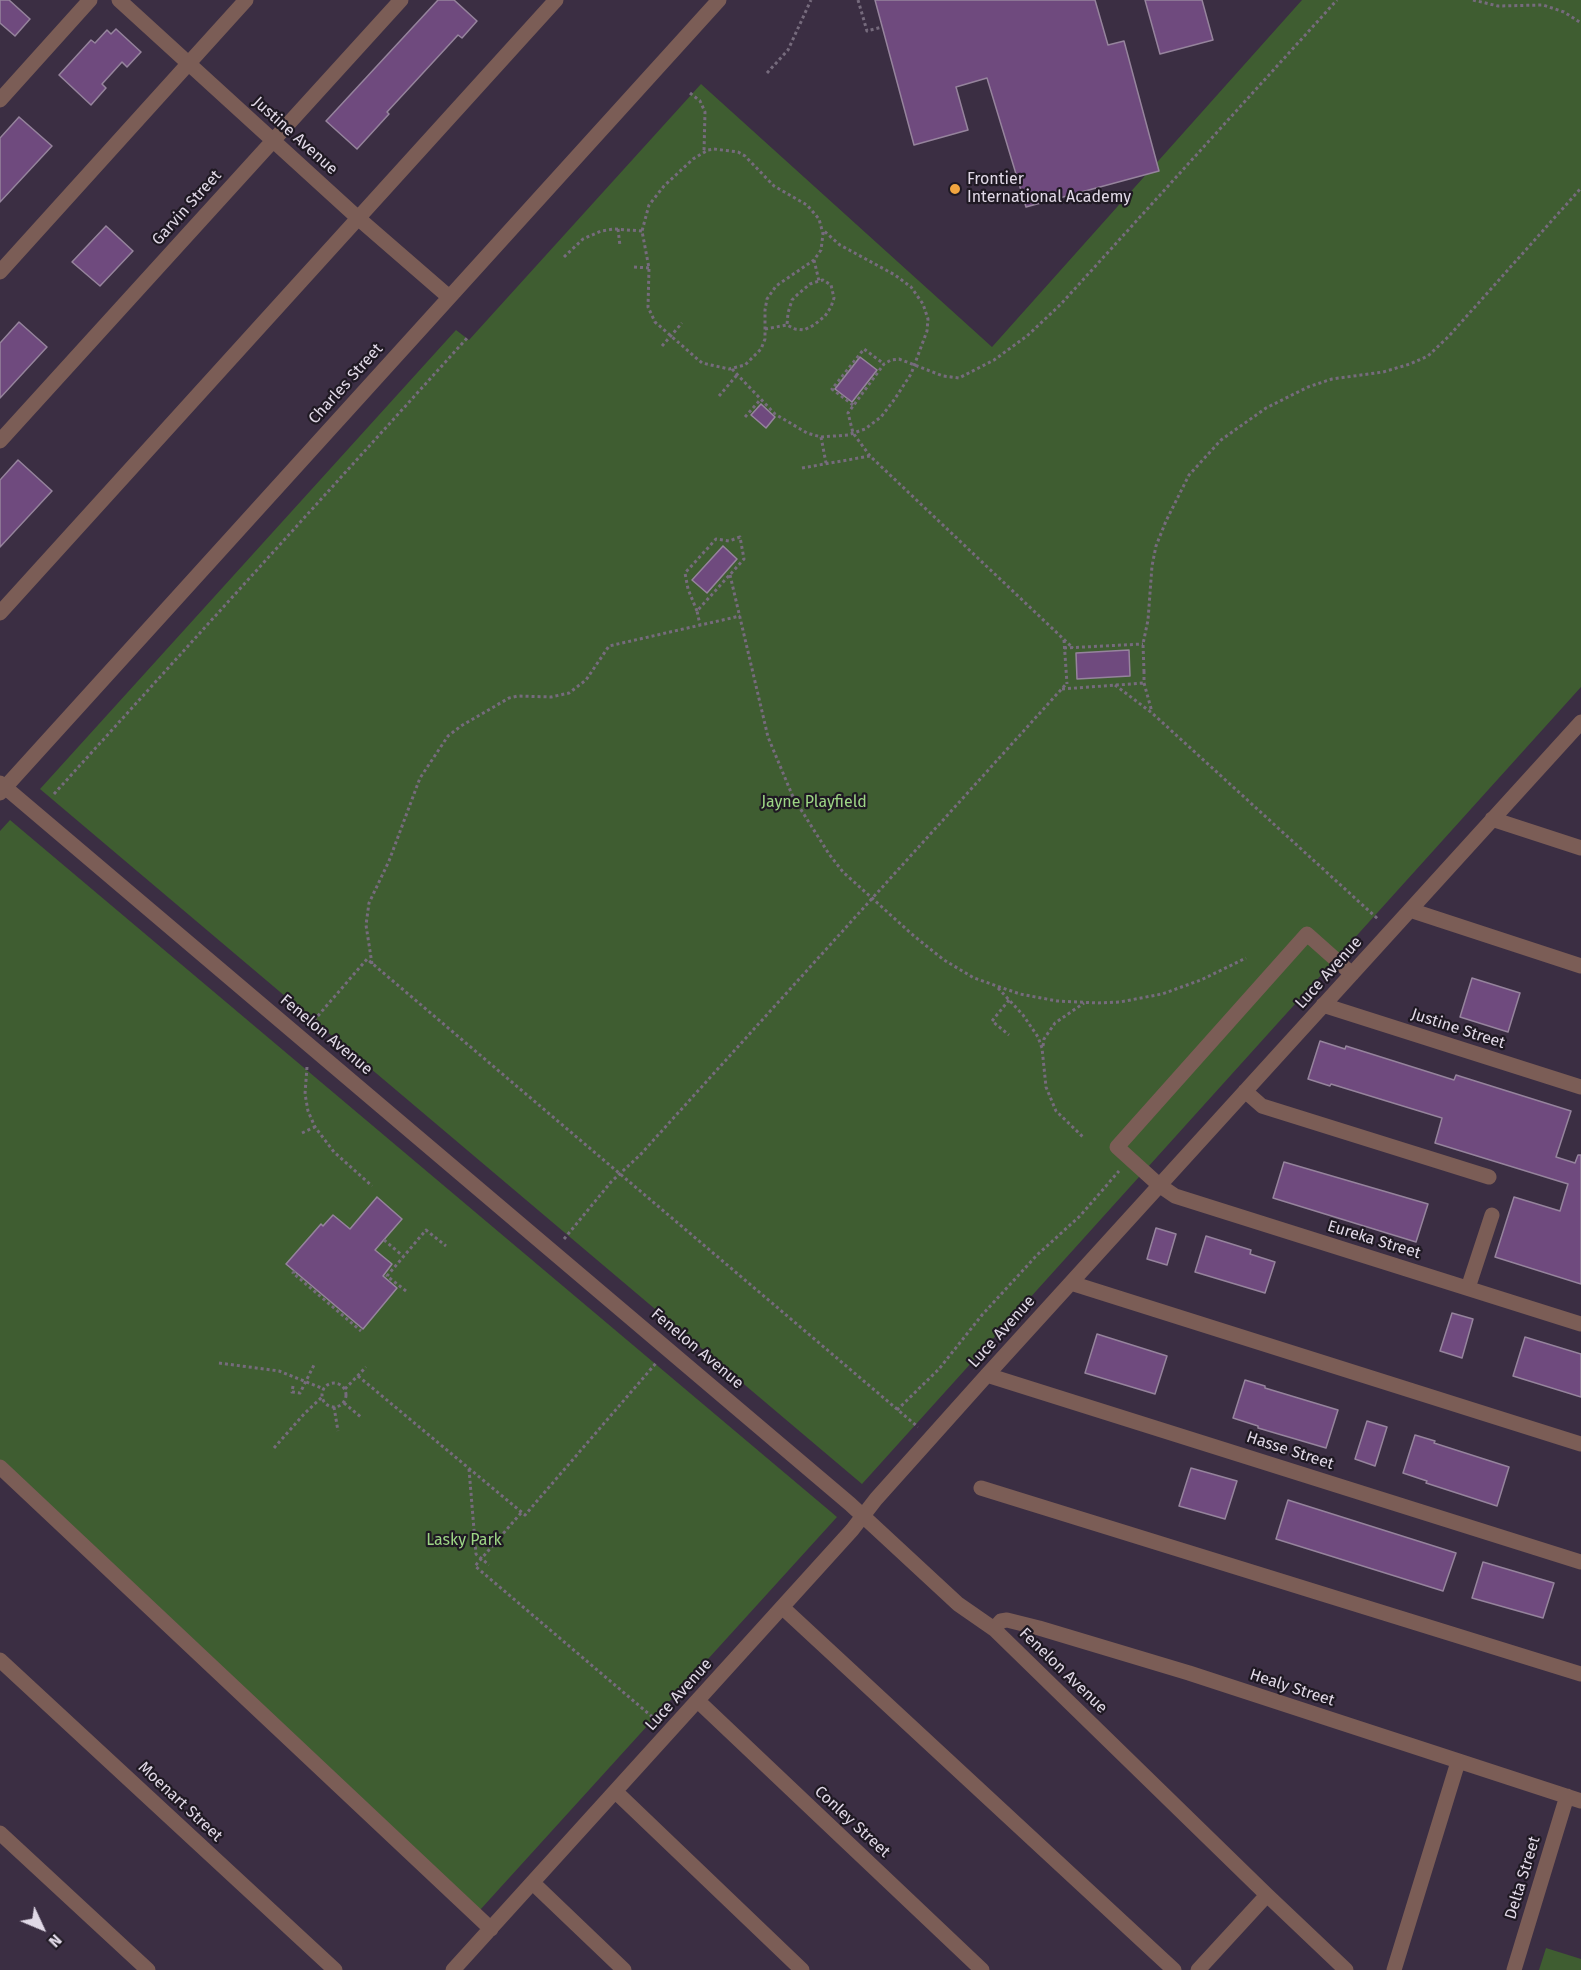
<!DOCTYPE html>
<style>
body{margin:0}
#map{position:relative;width:1581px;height:1970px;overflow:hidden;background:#3b2e43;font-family:"Fira Sans",sans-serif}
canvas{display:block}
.north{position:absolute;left:12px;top:1898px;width:60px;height:60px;-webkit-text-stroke:4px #1f1923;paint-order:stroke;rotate:134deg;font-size:16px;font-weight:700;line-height:24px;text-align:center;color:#e1d9e7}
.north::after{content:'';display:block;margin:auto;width:21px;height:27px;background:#e1d9e7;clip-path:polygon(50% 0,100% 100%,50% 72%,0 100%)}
</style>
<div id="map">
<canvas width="1581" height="1970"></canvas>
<div class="north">N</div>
</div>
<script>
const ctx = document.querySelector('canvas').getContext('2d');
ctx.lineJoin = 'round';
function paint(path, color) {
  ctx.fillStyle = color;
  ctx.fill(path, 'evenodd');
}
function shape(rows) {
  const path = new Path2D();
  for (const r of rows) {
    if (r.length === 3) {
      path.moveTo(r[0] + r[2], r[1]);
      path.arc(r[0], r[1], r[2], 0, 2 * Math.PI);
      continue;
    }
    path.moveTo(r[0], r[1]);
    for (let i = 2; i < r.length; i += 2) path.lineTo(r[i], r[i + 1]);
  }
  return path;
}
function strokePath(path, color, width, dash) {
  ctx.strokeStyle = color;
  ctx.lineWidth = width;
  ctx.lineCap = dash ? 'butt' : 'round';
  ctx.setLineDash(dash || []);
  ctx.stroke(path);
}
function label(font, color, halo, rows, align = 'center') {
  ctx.font = font + ' "Fira Sans",sans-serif';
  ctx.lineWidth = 4.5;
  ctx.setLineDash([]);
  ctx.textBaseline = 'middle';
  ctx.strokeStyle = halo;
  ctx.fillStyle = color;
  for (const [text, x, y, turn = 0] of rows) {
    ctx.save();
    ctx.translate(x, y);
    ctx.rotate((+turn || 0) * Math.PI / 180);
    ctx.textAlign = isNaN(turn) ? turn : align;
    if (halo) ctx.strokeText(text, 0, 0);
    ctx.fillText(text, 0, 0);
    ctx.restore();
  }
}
paint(shape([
 [1302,0,1581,0,1581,687,862,1484,40,789,456,330,469,340,701,84,992,347],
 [10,820,837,1517,480,1910,0,1462,0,831],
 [1546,1948,1581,1959,1581,1970,1539,1970]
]), '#3f5d31');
const building = shape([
 [0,0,9,0,30,19,15,36,0,23,0,0],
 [438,0,454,0,477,21,462,38,458,35,387,112,389,114,357,149,326,121,438,0],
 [875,0,1095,0,1108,45,1124,41,1159,171,1026,207,987,78,956,87,968,130,914,145,875,0],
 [1145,0,1202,0,1213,40,1160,54,1145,0],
 [116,29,141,52,127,67,122,62,102,84,106,88,91,105,59,75,91,40,95,43,107,30,111,34,116,29],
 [19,117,52,146,0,202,0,138,19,117],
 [106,226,133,251,100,286,72,262,106,226],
 [19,322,47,347,0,398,0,343,19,322],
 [860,357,877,370,852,402,835,389,860,357],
 [761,404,775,417,766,428,751,415,761,404],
 [18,460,52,491,0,547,0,480,18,460],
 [723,546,737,559,707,593,692,580,723,546],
 [1129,650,1130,676,1077,679,1076,653,1129,650],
 [1472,978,1520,993,1508,1032,1460,1017,1472,978],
 [1320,1041,1345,1049,1346,1046,1454,1080,1456,1075,1571,1111,1556,1157,1575,1163,1578,1155,1581,1155,1581,1284,1495,1257,1514,1197,1560,1211,1568,1184,1435,1143,1442,1118,1331,1084,1330,1086,1308,1079,1320,1041],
 [1284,1162,1428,1204,1416,1242,1273,1198,1284,1162],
 [377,1197,402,1219,375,1250,392,1264,383,1276,397,1288,363,1329,286,1264,321,1224,323,1226,333,1215,350,1229,377,1197],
 [1156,1228,1176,1234,1167,1265,1147,1259,1156,1228],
 [1206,1236,1251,1250,1250,1254,1275,1262,1265,1293,1195,1272,1206,1236],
 [1452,1313,1473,1319,1462,1358,1440,1351,1452,1313],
 [1097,1334,1167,1356,1155,1394,1085,1373,1097,1334],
 [1525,1337,1581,1354,1581,1397,1513,1376,1525,1337],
 [1245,1380,1265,1386,1265,1388,1338,1410,1326,1448,1258,1428,1258,1426,1233,1418,1245,1380],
 [1367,1421,1387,1427,1375,1466,1355,1459,1367,1421],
 [1415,1435,1435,1441,1434,1443,1509,1467,1497,1506,1426,1483,1427,1481,1403,1473,1415,1435],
 [1191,1468,1237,1481,1225,1519,1179,1506,1191,1468],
 [1288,1500,1456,1553,1443,1591,1276,1539,1288,1500],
 [1483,1562,1554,1583,1543,1618,1472,1598,1483,1562]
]);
paint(building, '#6f4a7e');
strokePath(building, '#96849d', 1.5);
strokePath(shape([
 [858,0,867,31,882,27],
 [1473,0,1498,6,1543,5,1564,12,1581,23],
 [767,73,788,50,811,0],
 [690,93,700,101,705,112,704,152],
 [714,149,738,152,745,156,774,186,807,205,819,219,823,234,821,250,814,260,776,286,767,299,765,310,765,339,761,349,745,365,729,369,702,363,655,322,648,307,649,268,642,231,649,205,664,186,693,159,708,150,714,149],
 [618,229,620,246],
 [564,257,583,239,601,231,614,229,642,231],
 [814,260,819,281],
 [634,267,649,268],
 [765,329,787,325,795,329,804,330,814,325,825,316,831,307,834,298,831,285,823,280,819,281,810,284,798,294,792,300,788,313,787,325],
 [662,346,682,323],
 [732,369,775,414,807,433,821,437,848,435,865,429,881,417,894,400,911,374,927,331,928,319,923,304,911,287,895,275,840,245,824,231],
 [719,396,737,375],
 [853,405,832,389,864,349,884,364],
 [745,417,761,399],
 [821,437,826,463],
 [870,456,853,433,848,413,884,364,891,360,899,359,943,376,959,378,994,360,1027,336,1061,304,1337,0],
 [802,468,870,456,1073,648],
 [730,575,768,737,793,797,829,854,843,872,914,936,944,960,974,978,1020,994,1057,1001,1098,1003,1120,1002,1162,994,1201,980,1246,958],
 [697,611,688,589,685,573,716,539,729,541,740,537,744,559,697,611,700,625],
 [1064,640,1067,684],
 [1064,648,1143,644],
 [1144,671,1144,683,1152,712],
 [1144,672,1143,644,1148,620,1152,566,1156,546,1166,521,1189,475,1221,440,1266,408,1308,387,1332,379,1383,372,1410,364,1428,356,1449,336,1581,188],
 [1115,685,1152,713,1379,920],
 [1062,689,1144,683],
 [54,794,468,337],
 [372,964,366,925,369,903,389,861,420,778,448,736,461,726,509,698,518,696,551,697,569,693,586,680,609,646,740,616],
 [998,988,1023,1015,1038,1037,1042,1048,1046,1087,1056,1111,1083,1137],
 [1009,1000,992,1021,1009,1035],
 [310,1025,367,959,918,1427],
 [1043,1046,1044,1039,1055,1023,1084,1003],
 [307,1067,305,1094,308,1111,315,1127,334,1152,372,1186],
 [302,1133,315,1127],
 [564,1239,611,1182,640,1155,1067,683],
 [384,1240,403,1256],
 [295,1271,293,1273,361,1331],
 [406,1291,387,1276,426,1230,446,1246],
 [219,1363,279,1371,324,1389],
 [358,1376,525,1515,657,1362],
 [334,1395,12],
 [293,1386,292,1392,300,1393,314,1365],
 [345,1389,366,1367],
 [344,1403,362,1418],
 [334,1407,338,1431],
 [897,1410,939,1369,982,1315,1037,1255,1080,1216,1119,1171],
 [274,1448,305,1413,322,1397],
 [469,1469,476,1554,489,1565],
 [521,1513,475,1566,656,1720]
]), '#766b7d', 3, [3, 3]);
strokePath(shape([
 [119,0,358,218,449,297],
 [0,100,90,0],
 [0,272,246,0],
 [0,441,401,0],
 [0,613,556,0],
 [0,783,850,1504,958,1604,994,1629,1267,1895,1346,1970],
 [0,793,719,0],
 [1492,819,1581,848],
 [1410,910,1581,966],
 [1352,974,1307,934,1117,1147,1159,1185,1175,1196,1581,1324],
 [1323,1005,1581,1087],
 [1245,1091,1262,1106,1489,1177],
 [1071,1283,1581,1444],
 [1468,1288,1492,1215],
 [987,1375,1581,1562],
 [0,1467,491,1929],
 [981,1488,1581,1674],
 [782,1607,1174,1970],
 [994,1629,1001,1621,1007,1620,1039,1628,1189,1673,1581,1801],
 [0,1660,335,1970],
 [698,1701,982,1970],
 [616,1792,802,1970],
 [0,1833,148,1970],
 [533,1883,624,1970],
 [453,1970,852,1530,876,1499,987,1375,1581,722],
 [1198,1970,1267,1895],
 [1394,1970,1458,1762],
 [1514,1970,1567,1796]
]), '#7b5d56', 15);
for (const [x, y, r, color] of [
 [955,189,6,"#f1a540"]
]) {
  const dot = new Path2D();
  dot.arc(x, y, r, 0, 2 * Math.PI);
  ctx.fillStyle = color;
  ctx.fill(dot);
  strokePath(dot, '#1f1923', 2);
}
label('16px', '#e1d9e7', '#1f1923', [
 ["Justine Avenue",295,136,42],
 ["Garvin Street",187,208,-48],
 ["Charles Street",346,384,-48],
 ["Luce Avenue",1329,973,-48],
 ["Justine Street",1458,1029,18],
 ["Fenelon Avenue",326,1035,40],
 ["Eureka Street",1374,1240,17],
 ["Luce Avenue",1002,1332,-48],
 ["Fenelon Avenue",697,1349,40],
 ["Hasse Street",1290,1451,18],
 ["Fenelon Avenue",1063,1671,44],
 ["Healy Street",1292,1688,18],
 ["Luce Avenue",679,1695,-48],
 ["Moenart Street",180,1802,43],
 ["Conley Street",852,1822,43],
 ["Delta Street",1523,1878,-73]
]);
label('16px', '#e1d9e7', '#1f1923', [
 ["Frontier",967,180],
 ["International Academy",967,198]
], 'left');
label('16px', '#9dd585', '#1f1923', [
 ["Jayne Playfield",814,803],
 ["Lasky Park",464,1541]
]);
</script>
